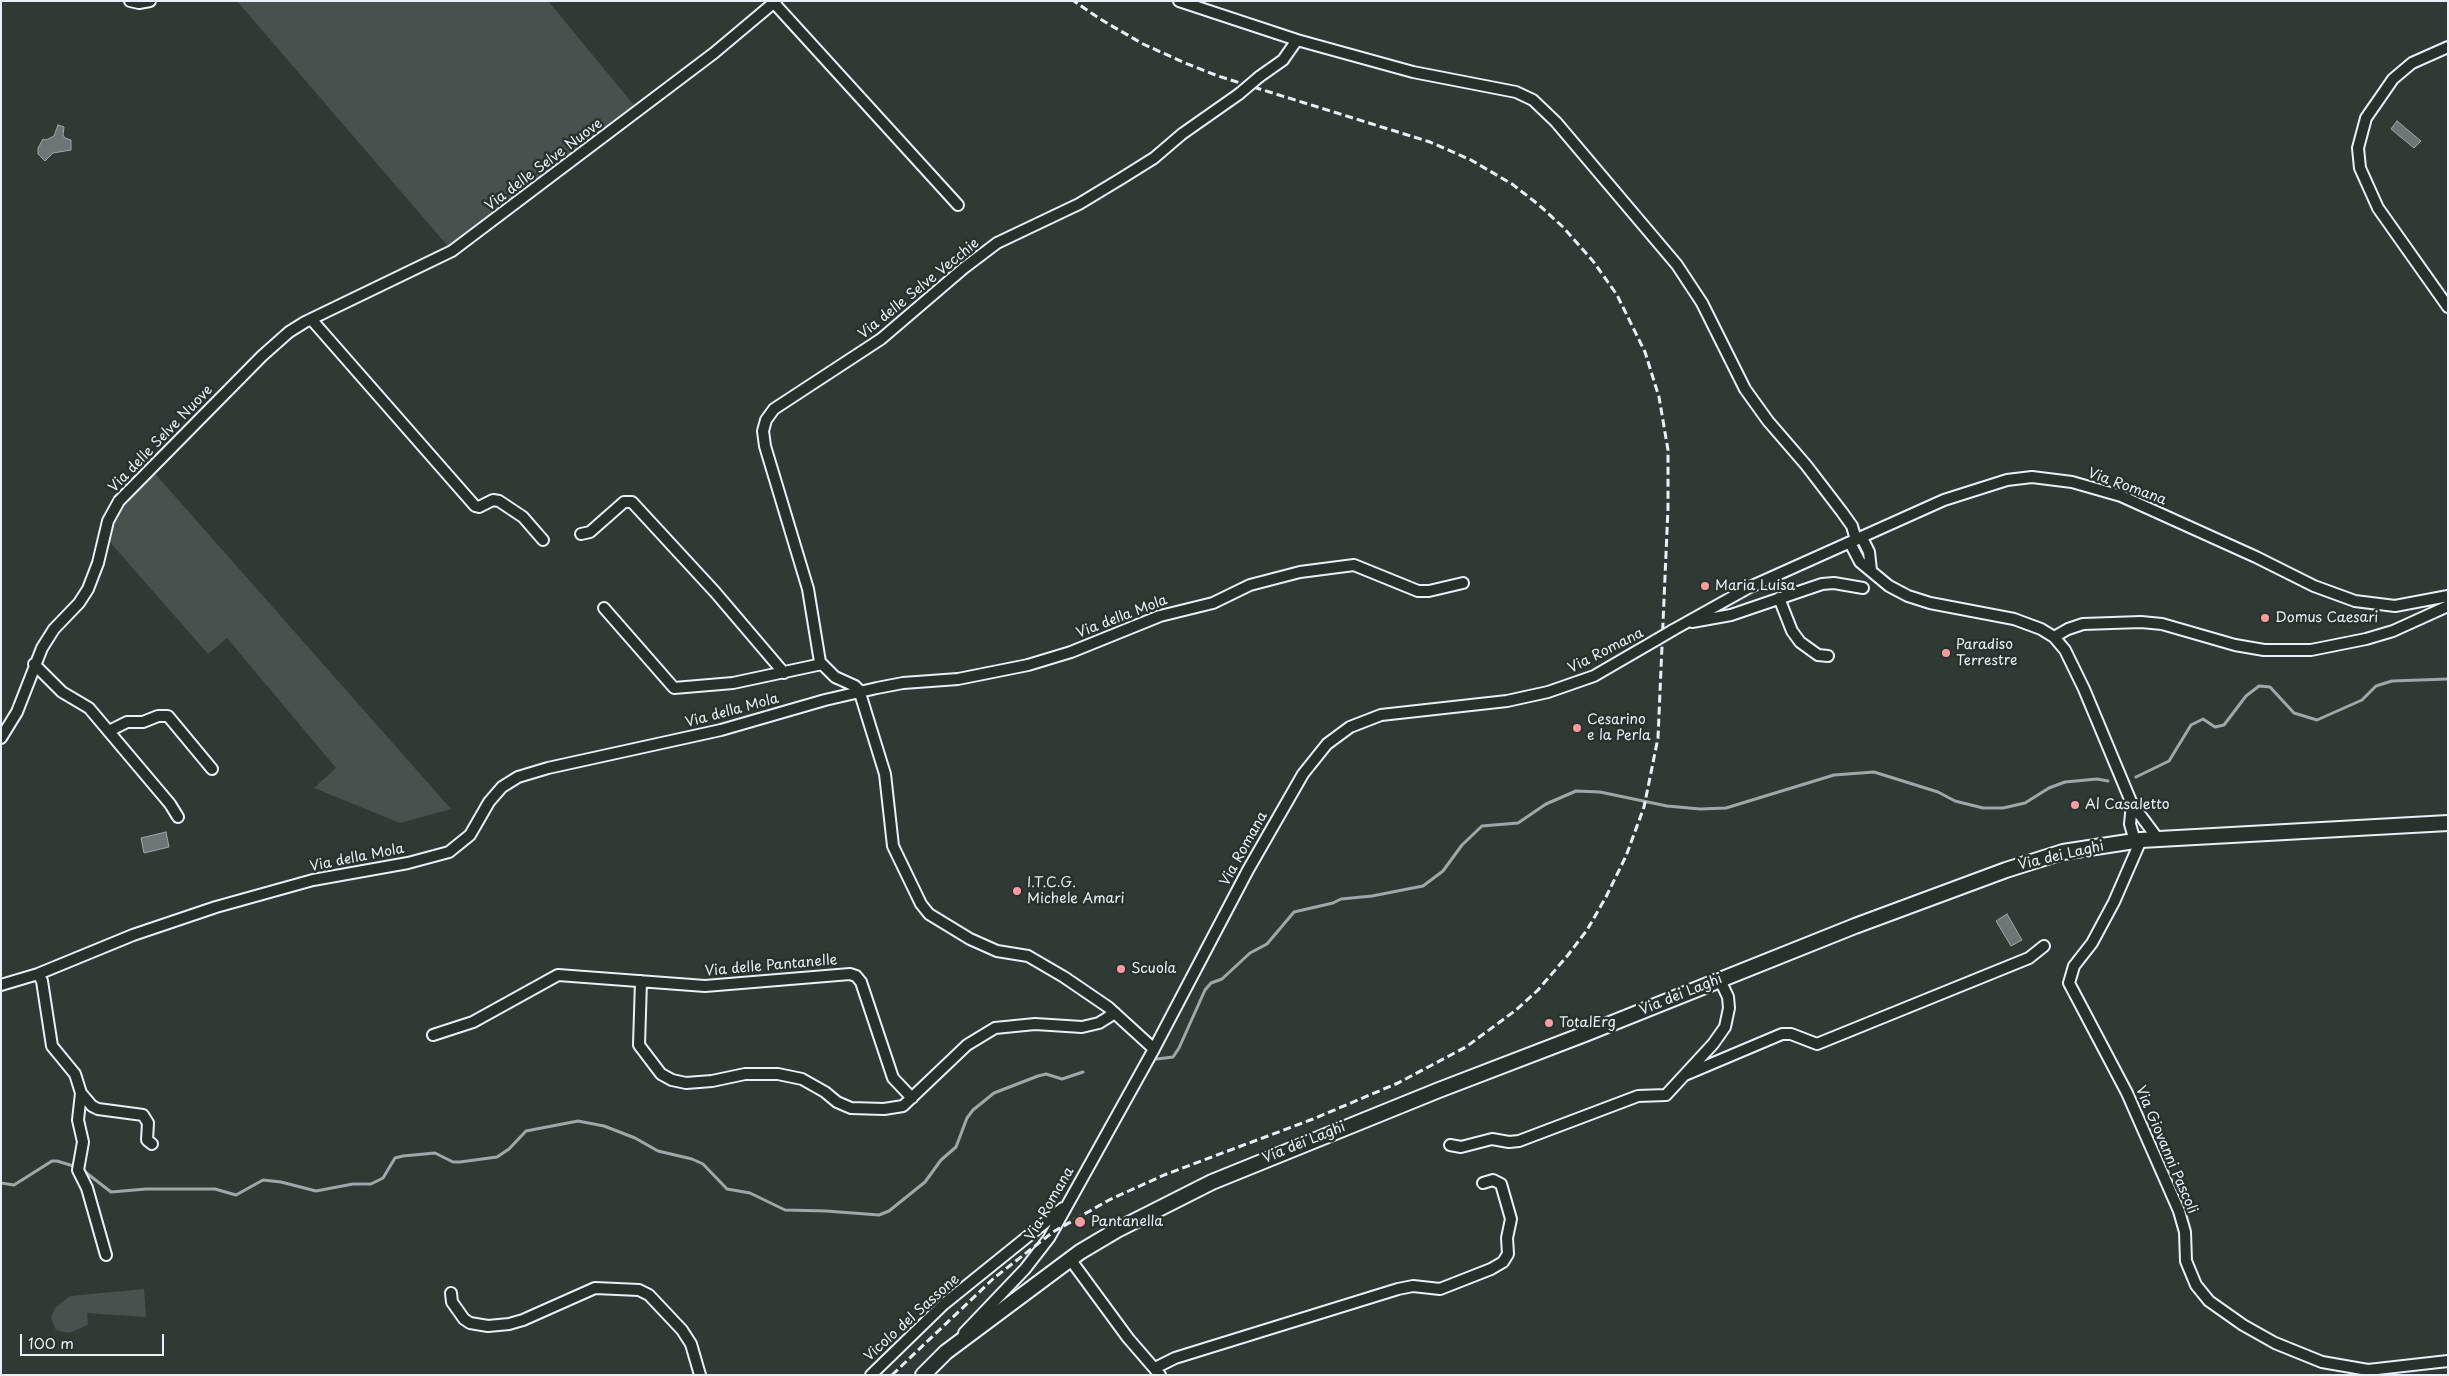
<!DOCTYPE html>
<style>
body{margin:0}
#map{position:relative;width:2449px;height:1376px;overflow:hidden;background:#2e3b35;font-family:"Playpen Sans",sans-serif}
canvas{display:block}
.frame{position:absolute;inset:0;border:2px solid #e8f1f8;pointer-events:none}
.scale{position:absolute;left:20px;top:1334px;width:144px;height:22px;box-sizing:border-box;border:2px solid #e8f1f8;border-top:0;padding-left:6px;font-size:15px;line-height:18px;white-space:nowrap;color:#e8f1f8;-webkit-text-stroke:4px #26332d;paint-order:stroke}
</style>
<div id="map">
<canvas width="2449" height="1376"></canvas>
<div class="frame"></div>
<div class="scale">100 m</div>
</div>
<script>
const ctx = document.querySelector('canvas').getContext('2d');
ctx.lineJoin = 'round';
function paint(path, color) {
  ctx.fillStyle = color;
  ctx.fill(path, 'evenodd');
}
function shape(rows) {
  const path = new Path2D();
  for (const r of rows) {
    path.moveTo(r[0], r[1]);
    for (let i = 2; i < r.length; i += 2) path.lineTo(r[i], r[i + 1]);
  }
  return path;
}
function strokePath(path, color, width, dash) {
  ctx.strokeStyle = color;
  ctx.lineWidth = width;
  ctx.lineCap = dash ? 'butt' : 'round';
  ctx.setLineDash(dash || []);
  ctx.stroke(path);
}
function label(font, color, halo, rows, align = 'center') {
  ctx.font = font + ' "Playpen Sans",sans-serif';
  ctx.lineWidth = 5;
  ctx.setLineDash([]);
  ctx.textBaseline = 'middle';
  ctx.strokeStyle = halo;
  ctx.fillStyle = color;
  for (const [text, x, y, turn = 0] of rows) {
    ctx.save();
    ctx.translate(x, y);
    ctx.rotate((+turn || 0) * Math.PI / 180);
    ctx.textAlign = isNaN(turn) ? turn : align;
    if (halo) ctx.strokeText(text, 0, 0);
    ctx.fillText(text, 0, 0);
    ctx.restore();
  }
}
paint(shape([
 [237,1,548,1,638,110,452,251],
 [150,468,451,809,400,823,314,788,336,768,227,638,208,654,109,541,115,507],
 [144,1289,146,1317,87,1313,88,1325,69,1333,56,1330,51,1318,55,1308,70,1296]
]), '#45524e');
const water = shape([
 [2397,121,2421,141,2414,148,2391,129,2397,121],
 [58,125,64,127,63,135,65,138,71,140,71,150,53,153,45,161,38,154,38,148,43,139,46,140,54,136,58,125],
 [166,832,169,847,144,853,141,838,166,832],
 [2007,914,2022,940,2011,946,1996,921,2007,914]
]);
paint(water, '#6b7775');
strokePath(water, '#9da8a9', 1);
strokePath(shape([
 [2136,777,2169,761,2191,725,2203,719,2215,727,2224,725,2246,696,2259,686,2270,687,2294,713,2317,720,2362,700,2376,686,2392,681,2448,679],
 [1157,1059,1173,1057,1179,1048,1205,990,1211,983,1222,979,1250,953,1267,944,1294,912,1333,903,1341,899,1372,896,1423,886,1443,871,1462,845,1482,826,1518,823,1546,804,1576,791,1600,792,1667,806,1700,809,1726,808,1834,775,1874,772,1938,792,1955,801,1983,808,2003,808,2025,803,2049,788,2065,782,2097,779,2108,781],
 [1,1183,14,1185,52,1161,57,1161,80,1168,111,1192,146,1189,215,1189,236,1195,263,1180,281,1182,316,1191,353,1184,371,1184,383,1178,395,1158,403,1156,435,1153,453,1162,460,1162,497,1157,509,1149,526,1131,578,1121,604,1126,635,1138,658,1151,692,1159,703,1164,727,1189,750,1193,785,1210,826,1211,879,1215,889,1211,925,1182,941,1160,956,1147,967,1118,973,1110,994,1093,1038,1076,1046,1074,1062,1079,1083,1072]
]), '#9da8a9', 3);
const minor = shape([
 [130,1,139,3,150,1],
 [1179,1,1297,40,1413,72,1516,92,1533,100,1556,122,1677,265,1702,303,1745,389,1768,421,1806,465,1842,512,1852,526,1856,540],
 [774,3,958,205],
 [2448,47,2412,63,2393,79,2366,118,2358,148,2360,168,2378,208,2448,307],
 [1259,77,1283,60,1297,40],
 [311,319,475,506,479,507,493,500,499,501,523,517,543,540],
 [581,534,590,532,624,502,632,502,715,592,784,673],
 [1862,538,1869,552,1871,570],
 [1850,543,1860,562,1889,586,1908,596,1930,603,2014,619,2041,629,2054,637,2065,650,2084,689,2132,804,2158,839],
 [1779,598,1792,631,1800,642,1818,655,1828,656],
 [604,608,674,688,733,683,822,664],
 [1692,622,1731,615,1822,584,1834,583,1863,588],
 [1673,630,1750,587,1944,500,2007,480,2032,477,2072,482,2121,496,2256,557,2314,586,2355,601,2395,606,2448,596],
 [2054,637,2068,629,2083,624,2141,622,2162,624,2235,645,2264,650,2311,650,2366,639,2393,631,2448,606],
 [34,664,62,692,89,708,170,804,178,817],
 [109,731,127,722,143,722,158,716,168,716,212,769],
 [1,738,17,712,42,648,54,629,79,603,88,589,98,563,108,521,119,501,262,356,289,332,305,322,452,251,714,53,776,1],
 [2132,804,2130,824,2135,841],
 [2141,840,2114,902,2092,943,2074,966,2069,983,2127,1093,2179,1211,2185,1232,2186,1261,2196,1285,2209,1301,2243,1325,2275,1343,2322,1362,2368,1370,2448,1361],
 [38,974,42,981,52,1046,75,1074,81,1093,92,1106,98,1109,143,1115,148,1123,147,1140,152,1144],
 [641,981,639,1045,661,1074,672,1080,686,1083,712,1081,745,1074,778,1074,802,1079,825,1092,837,1102,851,1108,884,1109,903,1106,967,1045,995,1028,1035,1024,1082,1027,1099,1023,1115,1013],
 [1,985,38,974,133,935,216,907,313,880,408,863,449,852,470,835,489,802,502,787,518,777,548,768,721,730,825,700,877,688,903,683,958,679,1028,665,1071,652,1160,616,1213,603,1250,585,1300,572,1354,565,1418,591,1429,591,1463,583],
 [433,1035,473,1022,558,975,705,986,850,974,856,976,861,982,893,1078,912,1098],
 [1154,1049,1108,1007,1064,977,1028,956,997,951,970,939,929,914,921,904,893,846,885,774,859,690,855,686,835,677,820,662,808,589,765,446,763,431,766,420,774,409,881,339,964,268,997,243,1079,204,1122,178,1154,158,1182,134,1239,94],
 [1685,1075,1782,1034,1791,1034,1817,1044,2029,958,2044,946],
 [81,1093,78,1120,83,1142,78,1170,87,1188,106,1255],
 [1450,1145,1461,1147,1492,1139,1509,1142,1519,1141,1638,1096,1666,1095,1713,1044,1725,1027,1729,1008,1728,997,1720,980],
 [1070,1259,1128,1338,1160,1375],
 [451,1293,452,1302,464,1319,470,1323,488,1326,509,1324,523,1320,595,1288,639,1290,649,1295,682,1330,691,1344,700,1375],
 [964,1333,1025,1269,1049,1238,1154,1049,1248,870,1303,774,1327,744,1350,727,1381,715,1507,701,1548,692,1594,676,1656,640],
 [1155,1368,1175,1358,1398,1289,1413,1286,1440,1289,1491,1269,1503,1262,1508,1254,1507,1238,1511,1219,1501,1184,1493,1180,1483,1183],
 [871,1375,944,1304,1063,1208]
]);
const secondary = shape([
 [923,1375,946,1352,1080,1252,1117,1230,1212,1182,1439,1090,1585,1034,1855,926,2006,870,2063,852,2141,840,2448,823]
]);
strokePath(minor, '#e8f1f8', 14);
strokePath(secondary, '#e8f1f8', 18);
strokePath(minor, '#26332d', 10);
strokePath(secondary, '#26332d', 14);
strokePath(shape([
 [892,1375,994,1278,1053,1232,1109,1200,1164,1175,1313,1119,1398,1083,1466,1047,1516,1010,1538,990,1568,955,1587,930,1606,897,1626,856,1644,807,1658,738,1668,508,1668,450,1659,397,1645,352,1617,295,1593,261,1563,227,1539,205,1512,184,1471,160,1430,142,1218,76,1185,63,1143,44,1100,19,1074,1]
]), '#e8f1f8', 3, [8, 4]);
const minorBridge = shape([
 [1239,94,1259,77],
 [1656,640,1673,630]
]);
strokePath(minorBridge, '#e8f1f8', 14, []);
strokePath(minorBridge, '#26332d', 10);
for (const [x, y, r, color] of [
 [1705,586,5,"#ff9aa2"],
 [2265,618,5,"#ff9aa2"],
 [1946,653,5,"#ff9aa2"],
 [1577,728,5,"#ff9aa2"],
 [2075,805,5,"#ff9aa2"],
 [1017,891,5,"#ff9aa2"],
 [1121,969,5,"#ff9aa2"],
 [1549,1023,5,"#ff9aa2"],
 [1080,1222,6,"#ff9aa2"]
]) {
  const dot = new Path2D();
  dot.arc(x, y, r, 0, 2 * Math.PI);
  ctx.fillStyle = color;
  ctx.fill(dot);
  strokePath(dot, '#26332d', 2);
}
label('14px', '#e8f1f8', '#26332d', [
 ["Via delle Selve Nuove",544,165,-37],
 ["Via delle Selve Vecchie",919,289,-39],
 ["Via delle Selve Nuove",161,439,-46],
 ["Via Romana",2127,487,20],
 ["Via della Mola",1122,617,-21],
 ["Via Romana",1606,651,-27],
 ["Via della Mola",732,711,-15],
 ["Via Romana",1244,849,-61],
 ["Via dei Laghi",2061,856,-13],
 ["Via della Mola",357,858,-11],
 ["Via delle Pantanelle",771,966,-5],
 ["Via dei Laghi",1681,995,-22],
 ["Via dei Laghi",1304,1143,-22],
 ["Via Giovanni Pascoli",2166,1150,67],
 ["Via Romana",1050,1204,-60],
 ["Vicolo del Sassone",912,1318,-42]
]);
label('14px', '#e8f1f8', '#26332d', [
 ["Maria Luisa",1715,586],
 ["Domus Caesari",2275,618],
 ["Paradiso",1956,645],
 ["Terrestre",1956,661],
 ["Cesarino",1587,720],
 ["e la Perla",1587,736],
 ["Al Casaletto",2085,805],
 ["I.T.C.G.",1027,883],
 ["Michele Amari",1027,899],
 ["Scuola",1131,969],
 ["TotalErg",1559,1023],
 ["Pantanella",1091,1222]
], 'left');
</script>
